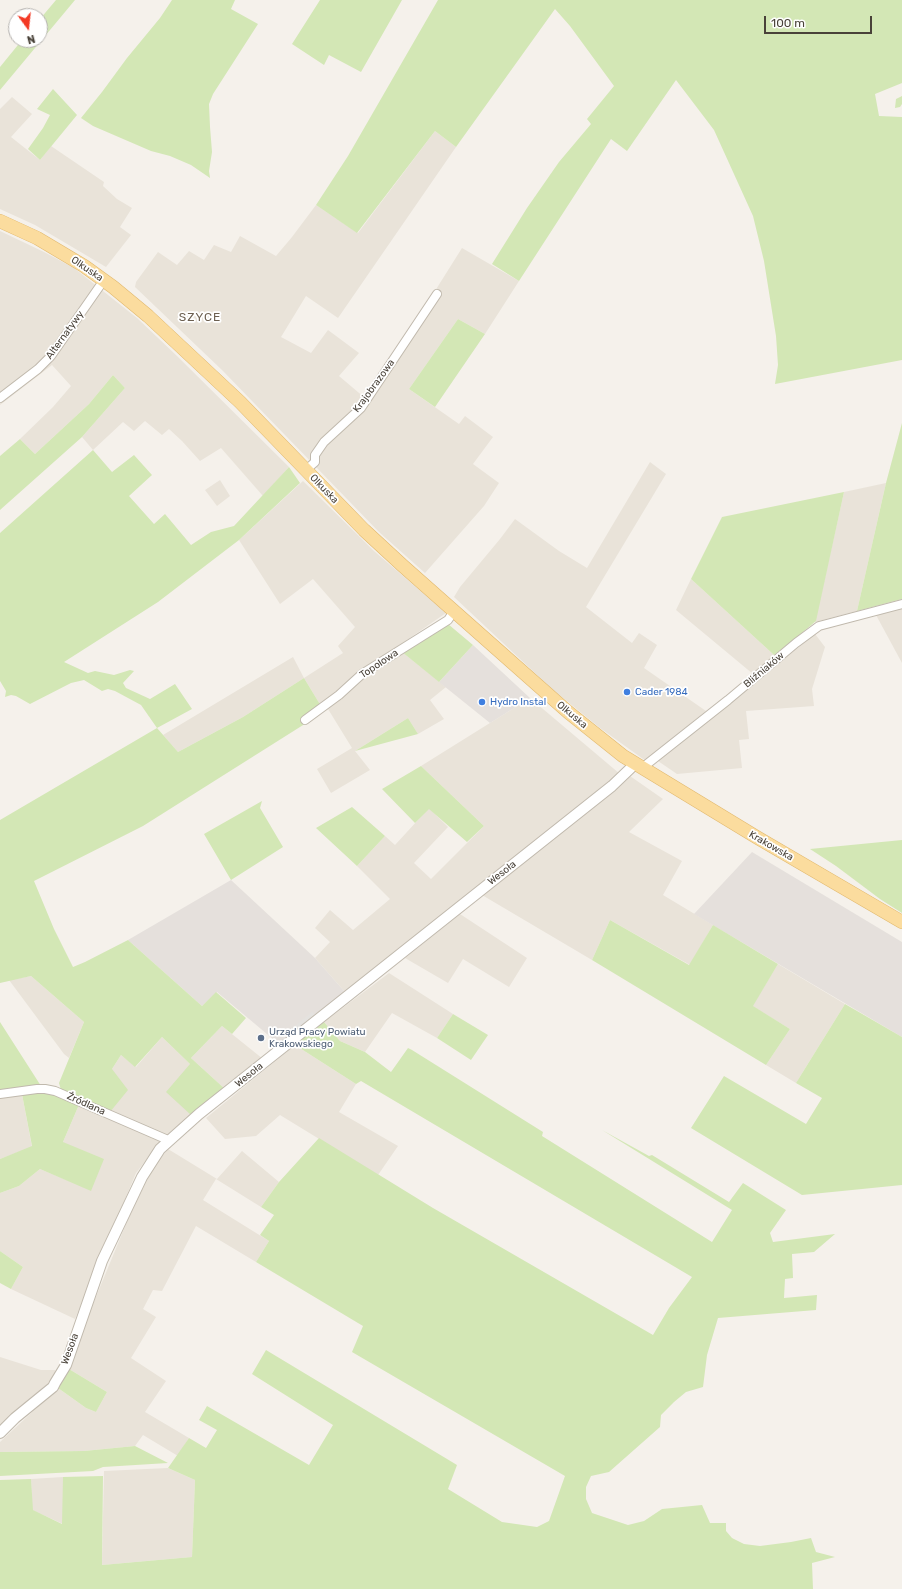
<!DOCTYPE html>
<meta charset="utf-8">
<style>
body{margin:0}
#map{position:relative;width:902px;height:1589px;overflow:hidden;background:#f5f1eb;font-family:Rubik,sans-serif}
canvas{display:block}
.north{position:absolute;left:8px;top:8px;width:40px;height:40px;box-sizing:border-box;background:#fff;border:1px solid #b6b3b0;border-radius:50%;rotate:165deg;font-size:11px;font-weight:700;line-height:16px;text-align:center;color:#494239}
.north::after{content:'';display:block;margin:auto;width:14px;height:18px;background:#f33924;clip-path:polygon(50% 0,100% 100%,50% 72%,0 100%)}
.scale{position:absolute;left:764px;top:16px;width:108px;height:18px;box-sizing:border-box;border:2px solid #494239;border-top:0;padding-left:5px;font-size:12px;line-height:14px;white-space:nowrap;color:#494239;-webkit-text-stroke:3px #fff;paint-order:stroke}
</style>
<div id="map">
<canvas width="902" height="1589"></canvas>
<div class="north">N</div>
<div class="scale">100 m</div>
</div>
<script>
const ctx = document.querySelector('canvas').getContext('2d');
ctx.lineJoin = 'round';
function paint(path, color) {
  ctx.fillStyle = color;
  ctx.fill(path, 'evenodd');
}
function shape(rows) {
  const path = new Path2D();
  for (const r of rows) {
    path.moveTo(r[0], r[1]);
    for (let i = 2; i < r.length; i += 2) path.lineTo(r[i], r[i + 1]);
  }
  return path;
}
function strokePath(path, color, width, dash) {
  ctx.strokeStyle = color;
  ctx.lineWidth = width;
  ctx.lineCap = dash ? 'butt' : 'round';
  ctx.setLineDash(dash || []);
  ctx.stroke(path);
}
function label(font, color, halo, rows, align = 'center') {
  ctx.font = font + ' Rubik,sans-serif';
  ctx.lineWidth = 3.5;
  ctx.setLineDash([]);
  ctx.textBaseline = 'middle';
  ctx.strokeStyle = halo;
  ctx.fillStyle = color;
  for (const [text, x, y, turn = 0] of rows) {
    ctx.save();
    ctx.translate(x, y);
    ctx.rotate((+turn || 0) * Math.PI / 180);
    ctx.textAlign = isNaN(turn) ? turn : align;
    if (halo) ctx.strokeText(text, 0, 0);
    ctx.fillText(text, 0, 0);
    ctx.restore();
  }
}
paint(shape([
 [12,97,32,114,11,137,40,160,51,146,104,182,103,186,117,199,132,208,120,227,131,235,106,267,35,225,0,209,0,109],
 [435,131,456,147,338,318,306,296,281,337,311,353,328,330,359,353,339,376,365,398,401,345,462,248,519,281,485,334,458,319,409,389,459,424,465,416,493,437,473,464,499,483,484,506,425,573,379,532,222,370,135,287,136,282,158,252,177,265,189,251,204,260,214,245,231,252,240,236,276,256,292,237,316,205,358,233],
 [0,231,44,252,74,268,137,318,177,356,289,467,263,496,221,448,200,461,182,441,169,429,162,435,145,421,134,431,123,422,93,450,82,437,125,388,113,375,89,404,35,454,20,439,53,407,71,386,52,365,0,405],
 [650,462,666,474,586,607,632,643,639,633,657,645,644,668,706,711,646,761,600,728,552,689,454,597,460,587,500,539,515,519,559,551,587,568],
 [220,480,230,496,217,506,205,490],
 [303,481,374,551,446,613,359,673,321,706,304,678,243,717,178,752,163,735,293,657,304,678,343,653,338,646,355,627,313,579,280,604,239,540],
 [886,483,857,611,815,622,844,492],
 [691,579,774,655,753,674,676,610],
 [902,608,902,663,876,615],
 [815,634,825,647,812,689,814,706,746,711,749,739,739,740,742,768,677,774,658,761],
 [402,652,446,687,430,700,444,719,418,734,408,718,355,751,370,770,331,793,317,769,352,748,328,709,369,673],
 [530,698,620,774,345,992,315,958,330,942,315,928,330,910,353,930,390,899,357,866,385,836,395,845,429,808,448,827,414,863,431,879,484,826,421,766],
 [630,776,663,799,629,832,682,861,663,895,713,925,690,965,610,920,592,960,482,895],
 [460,914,527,958,509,987,463,959,448,983,405,958],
 [778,964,845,1004,796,1083,766,1065,790,1029,752,1006],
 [389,973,453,1014,437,1038,392,1013,365,1052,340,1041,324,1022],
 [31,976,84,1022,69,1058,64,1054,9,980],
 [222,1026,263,1059,225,1089,191,1058],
 [162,1037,190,1064,191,1115,160,1142,136,1173,75,1319,11,1289,23,1267,0,1251,0,1193,19,1186,40,1169,91,1190,63,1142,81,1100,112,1069,121,1055,136,1067],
 [295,1045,356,1084,339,1112,398,1146,378,1175,280,1115,256,1136,225,1139,206,1118],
 [21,1089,32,1147,0,1159,0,1092],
 [168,1149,217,1179,242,1151,279,1182,261,1207,216,1179,203,1200,269,1241,256,1262,196,1226,162,1291,153,1290,143,1309,156,1317,131,1358,166,1381,145,1412,189,1438,178,1456,143,1435,135,1446,84,1451,0,1452,0,1442,58,1388,86,1408,96,1412,107,1392,69,1369,93,1304,138,1195,152,1168],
 [0,1357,41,1370,55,1370,57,1375,0,1428],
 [168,1468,195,1480,192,1557,102,1565,104,1471],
 [63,1477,63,1524,32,1510,31,1479]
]), '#e9e3d9');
paint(shape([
 [473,645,530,698,490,723,439,682],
 [752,852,902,942,902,1037,694,914],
 [231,880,315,958,345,992,280,1045,217,992,202,1006,128,940]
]), '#e5e0dc');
paint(shape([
 [56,0,75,0,0,90,0,67,22,40,40,40,40,19],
 [172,0,235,0,231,9,258,24,213,94,209,104,210,127,212,152,209,171,210,178,191,165,170,156,151,151,93,126,81,118,102,92,127,58,160,18],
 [320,0,402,0,361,72,329,55,324,65,292,44],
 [438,0,902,0,902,83,875,94,879,116,902,117,902,360,775,384,778,365,776,336,764,261,753,216,714,130,676,80,627,151,611,139,519,281,492,264,527,208,559,162,591,124,587,119,614,86,570,26,555,9,456,147,435,131,357,233,316,205,348,156],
 [53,89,77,115,40,160,28,149,43,128,50,115,37,109],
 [902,96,902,104,900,107,895,108,896,99],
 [458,319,485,334,435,407,409,389],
 [113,375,125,388,82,437,0,510,0,456,20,439,35,454,89,404],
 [902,423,902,599,857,611,886,483],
 [93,450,112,472,134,455,152,475,129,496,154,524,165,514,191,545,211,532,234,526,289,467,300,483,239,540,158,602,64,662,88,673,95,671,114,675,130,670,134,671,123,683,126,688,150,699,175,684,192,709,157,728,178,752,243,717,304,678,321,706,319,715,143,826,34,881,54,929,73,967,85,962,128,940,202,1006,216,992,246,1018,232,1034,222,1026,191,1058,225,1089,191,1115,166,1092,190,1064,162,1037,135,1067,121,1055,112,1069,128,1090,110,1112,81,1100,63,1142,104,1159,91,1191,40,1169,19,1186,0,1193,0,1159,32,1146,21,1089,0,1092,0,1022,41,1086,61,1090,59,1083,84,1022,31,976,0,983,0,820,157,728,141,705,115,691,108,689,102,691,84,680,71,683,30,704,16,696,11,695,5,697,6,691,0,681,0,533],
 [844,492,816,621,797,637,774,655,691,579,722,517],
 [448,624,473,645,439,682,402,652],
 [408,718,418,734,355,751],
 [421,766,484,826,467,842,429,809,415,823,382,789],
 [262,801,260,808,283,847,231,880,204,834],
 [352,807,385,836,357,866,316,828],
 [902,840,902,913,880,899,836,866,810,849],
 [610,920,689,965,713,925,778,964,753,1006,790,1029,766,1065,592,960],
 [845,1004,902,1037,902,1185,802,1195,691,1128,724,1076,806,1124,822,1098,796,1083],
 [453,1014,488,1035,471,1060,437,1038],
 [324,1022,340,1041,365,1052,391,1072,408,1048,412,1050,543,1132,542,1136,712,1242,732,1210,602,1130,649,1156,652,1155,729,1202,743,1183,786,1210,770,1233,773,1242,835,1234,814,1252,792,1254,793,1278,785,1279,784,1298,817,1295,816,1310,718,1318,707,1355,703,1387,686,1392,674,1402,661,1415,660,1427,609,1472,591,1476,586,1487,586,1499,592,1513,628,1525,644,1521,662,1509,702,1505,710,1523,726,1523,726,1531,732,1538,744,1544,760,1546,791,1542,811,1538,816,1552,835,1557,812,1563,813,1589,0,1589,0,1480,31,1479,33,1510,62,1524,63,1477,103,1476,102,1565,192,1557,195,1480,168,1468,189,1438,206,1448,217,1430,199,1420,207,1406,309,1465,333,1425,252,1374,266,1350,457,1465,448,1489,502,1522,537,1527,549,1521,565,1476,352,1352,363,1326,256,1262,269,1241,260,1235,274,1215,261,1207,279,1182,319,1138,433,1208,653,1335,669,1308,692,1277,361,1081,356,1084,295,1045],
 [0,1251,23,1267,11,1289,0,1283],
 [69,1369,107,1392,96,1412,86,1408,58,1388],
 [135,1446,168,1463,103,1467,93,1471,0,1476,0,1452,84,1451]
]), '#d3e7b5');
paint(shape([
 [312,1012,316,1016,294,1035,290,1030]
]), '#e4e2df');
const minor = shape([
 [0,398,38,369,51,356,104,280],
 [306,470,315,462,315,455,324,442,361,408,437,294],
 [305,720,339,695,362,674,448,620,454,611],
 [642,768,728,700,796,643,819,626,902,604],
 [0,1094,37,1089,45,1089,55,1091,168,1140]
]);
const tertiary = shape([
 [0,1433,15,1418,53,1387,55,1383,66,1365,102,1261,142,1177,160,1149,199,1114,612,786,635,764]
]);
const primary = shape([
 [0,221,37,238,84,266,113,287,148,316,240,402,364,530,403,566,568,712,623,756,758,838,902,922]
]);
strokePath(minor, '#c0b9ad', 10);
strokePath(tertiary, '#c0b9ad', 12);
strokePath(primary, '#e1b86d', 14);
strokePath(minor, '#fff', 8);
strokePath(tertiary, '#fff', 10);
strokePath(primary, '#fbdc9e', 13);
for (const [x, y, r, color] of [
 [627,692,4,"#3f7fe0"],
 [482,702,4,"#3f7fe0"],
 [261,1038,4,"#5c6f8a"]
]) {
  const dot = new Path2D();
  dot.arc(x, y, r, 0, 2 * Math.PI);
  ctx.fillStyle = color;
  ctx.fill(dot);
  strokePath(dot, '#fff', 1.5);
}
label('10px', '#494239', '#fff', [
 ["Olkuska",87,269,34],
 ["Alternatywy",65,335,-54],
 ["Krajobrazowa",374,386,-54],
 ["Olkuska",324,489,46],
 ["Topolowa",379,664,-34],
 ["Bliźniaków",764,670,-40],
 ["Olkuska",572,715,40],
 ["Krakowska",771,846,30],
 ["Wesoła",502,873,-38],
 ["Wesoła",249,1075,-39],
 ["Źródlana",86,1104,24],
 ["Wesoła",70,1349,-70]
]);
label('10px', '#366cbe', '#fff', [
 ["Cader 1984",635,692],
 ["Hydro Instal",490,702]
], 'left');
label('10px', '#4e5e75', '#fff', [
 ["Urząd Pracy Powiatu",269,1032],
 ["Krakowskiego",269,1044]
], 'left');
ctx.letterSpacing = '1px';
label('12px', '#6c5f50', '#fff', [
 ["SZYCE",200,318]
]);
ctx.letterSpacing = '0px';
</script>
